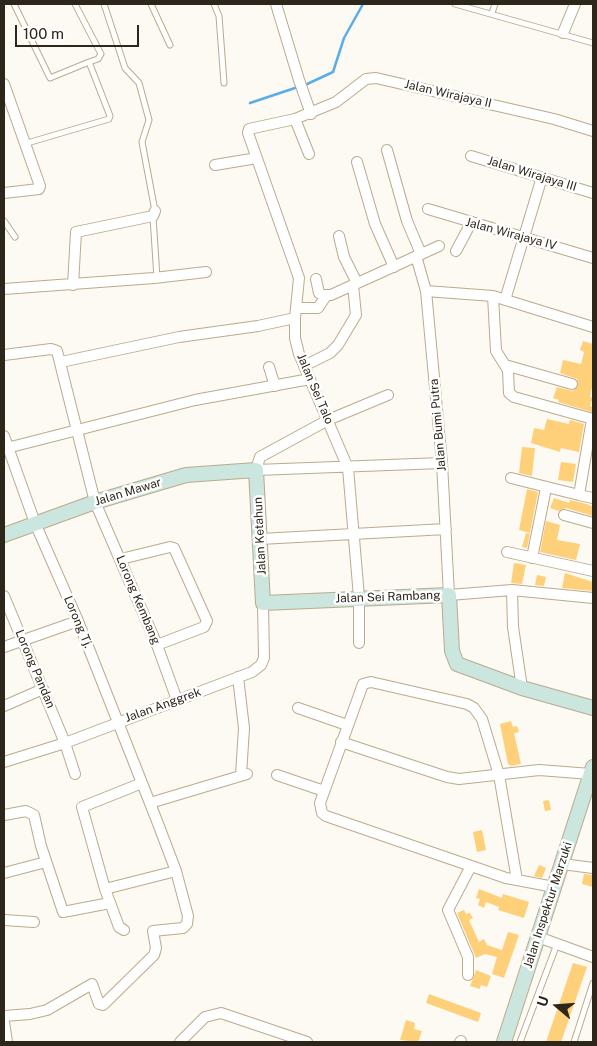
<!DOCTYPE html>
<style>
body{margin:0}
#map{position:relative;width:597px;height:1046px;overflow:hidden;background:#fdf9f3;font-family:"Public Sans",sans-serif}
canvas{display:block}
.frame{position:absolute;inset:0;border:5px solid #2d261a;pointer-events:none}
.north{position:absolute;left:532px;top:981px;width:50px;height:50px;-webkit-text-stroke:4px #fff;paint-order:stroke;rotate:288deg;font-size:14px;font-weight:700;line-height:20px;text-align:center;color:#2d261a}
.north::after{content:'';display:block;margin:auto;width:18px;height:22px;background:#2d261a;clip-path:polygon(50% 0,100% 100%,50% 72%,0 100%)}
.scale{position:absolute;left:15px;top:25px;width:124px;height:22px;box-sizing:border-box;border:2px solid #2d261a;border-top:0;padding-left:6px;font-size:15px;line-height:18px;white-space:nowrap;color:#2d261a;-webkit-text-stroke:4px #fff;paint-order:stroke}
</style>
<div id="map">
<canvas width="597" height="1046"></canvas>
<div class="frame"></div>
<div class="north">U</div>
<div class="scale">100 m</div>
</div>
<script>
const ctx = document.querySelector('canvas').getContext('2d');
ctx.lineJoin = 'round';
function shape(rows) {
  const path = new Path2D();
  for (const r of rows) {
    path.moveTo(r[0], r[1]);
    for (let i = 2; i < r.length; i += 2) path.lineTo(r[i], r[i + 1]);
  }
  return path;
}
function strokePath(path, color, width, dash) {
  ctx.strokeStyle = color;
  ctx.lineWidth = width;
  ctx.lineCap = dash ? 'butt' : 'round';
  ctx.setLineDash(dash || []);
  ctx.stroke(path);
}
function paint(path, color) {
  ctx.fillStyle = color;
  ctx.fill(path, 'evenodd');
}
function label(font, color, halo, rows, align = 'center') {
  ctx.font = font + ' "Public Sans",sans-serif';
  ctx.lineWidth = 5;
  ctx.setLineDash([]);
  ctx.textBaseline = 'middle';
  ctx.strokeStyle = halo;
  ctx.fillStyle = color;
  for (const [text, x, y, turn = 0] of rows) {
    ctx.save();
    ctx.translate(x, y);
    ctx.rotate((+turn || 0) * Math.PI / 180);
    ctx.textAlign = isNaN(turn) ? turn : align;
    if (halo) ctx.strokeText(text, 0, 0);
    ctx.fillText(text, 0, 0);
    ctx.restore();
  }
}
strokePath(shape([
 [305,85,333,72,344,38,363,4],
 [250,103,298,87]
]), '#5aade7', 2.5);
paint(shape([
 [583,341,593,344,593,383,590,397,593,398,590,406,593,407,592,412,558,402,559,400,553,398,557,387,573,391,578,386,577,379,560,373,563,360,581,364,584,352,580,350],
 [547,419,569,424,570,420,584,424,579,452,561,448,560,452,531,443,534,428,544,430],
 [522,447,535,448,532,476,519,473],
 [561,462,576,464,573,482,558,480],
 [527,489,538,492,530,533,519,530],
 [554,498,569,503,570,500,587,504,593,507,593,516,566,508,559,511,550,508],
 [546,521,560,525,557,540,580,544,576,560,540,552],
 [526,533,530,534,527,548,522,547],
 [514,563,526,565,522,584,511,583],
 [565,573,593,582,593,591,562,588],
 [537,575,546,577,544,586,535,585],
 [511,721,513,727,517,726,519,732,514,733,521,764,511,766,508,764,500,724],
 [549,800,551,810,545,811,543,801],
 [482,830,486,850,477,852,473,832],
 [539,865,546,868,542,878,534,876],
 [584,874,593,875,593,887,582,884],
 [479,889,502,898,503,894,529,902,524,918,498,910,499,907,486,902,484,908,478,905,480,899,476,898],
 [464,910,466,914,470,913,473,918,469,920,479,942,484,939,487,945,502,950,508,932,519,935,504,978,492,974,497,957,485,954,476,958,457,913],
 [573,963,587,967,561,1042,546,1042],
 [476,970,491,976,487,987,481,985,480,989,470,986],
 [429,994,481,1013,478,1022,426,1003],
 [406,1020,415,1023,414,1029,422,1031,418,1042,400,1040]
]), '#ffd07a');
const lane = shape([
 [14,4,50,78,89,62],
 [104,4,125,68,139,83,149,120,142,142,155,211],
 [151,4,170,45],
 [214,4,219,16,224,83],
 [455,4,593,43],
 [492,13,495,4],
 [24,144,109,119,110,116,89,62,98,59,101,54,75,4],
 [153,217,157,278],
 [4,221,15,237],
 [520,1042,557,944],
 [574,1042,593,983]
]);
const street = shape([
 [276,4,299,80,311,114],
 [563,33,575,4],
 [4,84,40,186,39,189,4,193],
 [295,119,336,102,366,79,376,78,554,119,593,131],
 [387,150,407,221,421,254],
 [309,154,295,119,249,129,248,133,299,278,295,318,295,338,299,354,348,468,359,597,359,643],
 [471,156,593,193],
 [357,162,375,224,394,267],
 [215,165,257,158],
 [428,209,593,258],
 [339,236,344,257,357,283],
 [456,251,471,223],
 [416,256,426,291,442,463,449,595,512,590,593,598],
 [316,279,319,293,323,295,331,295,439,246],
 [73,285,76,232,153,216,155,211],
 [4,289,154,278,206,272],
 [426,291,493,296,593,327],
 [493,296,496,351,508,370,509,393,514,397,593,419],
 [505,300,542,177],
 [296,308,318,308,326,296],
 [4,355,51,349,57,351,95,502,157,645,177,700],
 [61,362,179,337,258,326,295,318],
 [505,365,572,384],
 [304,366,330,353,338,345,356,315,353,285],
 [269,367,275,386],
 [388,395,328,420,260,457,256,470,442,463],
 [592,419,579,495,593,498],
 [4,436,35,523,78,621,157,821,176,871,188,916,187,924,183,928,153,931,156,948,154,955,103,1005,99,1004,92,984,47,1010,30,1014,4,1016],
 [7,448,195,400,310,379],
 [511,478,579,495],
 [564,515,593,523],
 [260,539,446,529],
 [507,552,593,571],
 [532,558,546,488],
 [121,559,170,547,174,548,207,621,204,627,157,645],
 [512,590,513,627,522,688],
 [4,596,65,743,75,774],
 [4,647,78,621],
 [238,677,244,728,241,775],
 [4,706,43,689],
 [298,708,347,725],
 [341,742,447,777,459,779,539,770,591,774],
 [4,762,65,743,252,672,261,665,264,658,263,603],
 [277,775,324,791],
 [150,803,247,774],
 [4,815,26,811,34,815,41,846,63,912,110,903],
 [562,864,593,868],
 [4,873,46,862],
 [517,880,499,775,482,719,474,708,467,704,371,682,363,684,320,803,322,813,326,816,506,878,517,880,554,887],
 [105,889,176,871],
 [4,920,34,922],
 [124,930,119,927,105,889,82,807,142,783],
 [538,937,593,957],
 [468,975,468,957,448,910,471,866],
 [4,1022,7,1042],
 [180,1042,205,1017,221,1013,307,1042],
 [460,1042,461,1041]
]);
const secondary = shape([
 [4,535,95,502,186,475,256,470,263,603,449,595,452,651,457,664,522,688,593,708],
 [504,1042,593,767]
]);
strokePath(lane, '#bcaa8c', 7);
strokePath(street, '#bcaa8c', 12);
strokePath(secondary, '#bcaa8c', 16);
strokePath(lane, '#fff', 5);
strokePath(street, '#fff', 10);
strokePath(secondary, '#cae6df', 14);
label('12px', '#2d261a', '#fff', [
 ["Jalan Wirajaya II",448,94,13],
 ["Jalan Wirajaya III",532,174,17],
 ["Jalan Wirajaya IV",511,234,15],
 ["Jalan Sei Talo",315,389,67],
 ["Jalan Bumi Putra",438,425,-95],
 ["Jalan Mawar",128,492,-17],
 ["Jalan Ketahun",260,536,-93],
 ["Jalan Sei Rambang",388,597,-2],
 ["Lorong Kembang",138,600,67],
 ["Lorong Tj.",78,622,67],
 ["Lorong Pandan",35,669,67],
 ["Jalan Anggrek",163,705,-20],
 ["Jalan Inspektur Marzuki",548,905,-72]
]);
</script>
